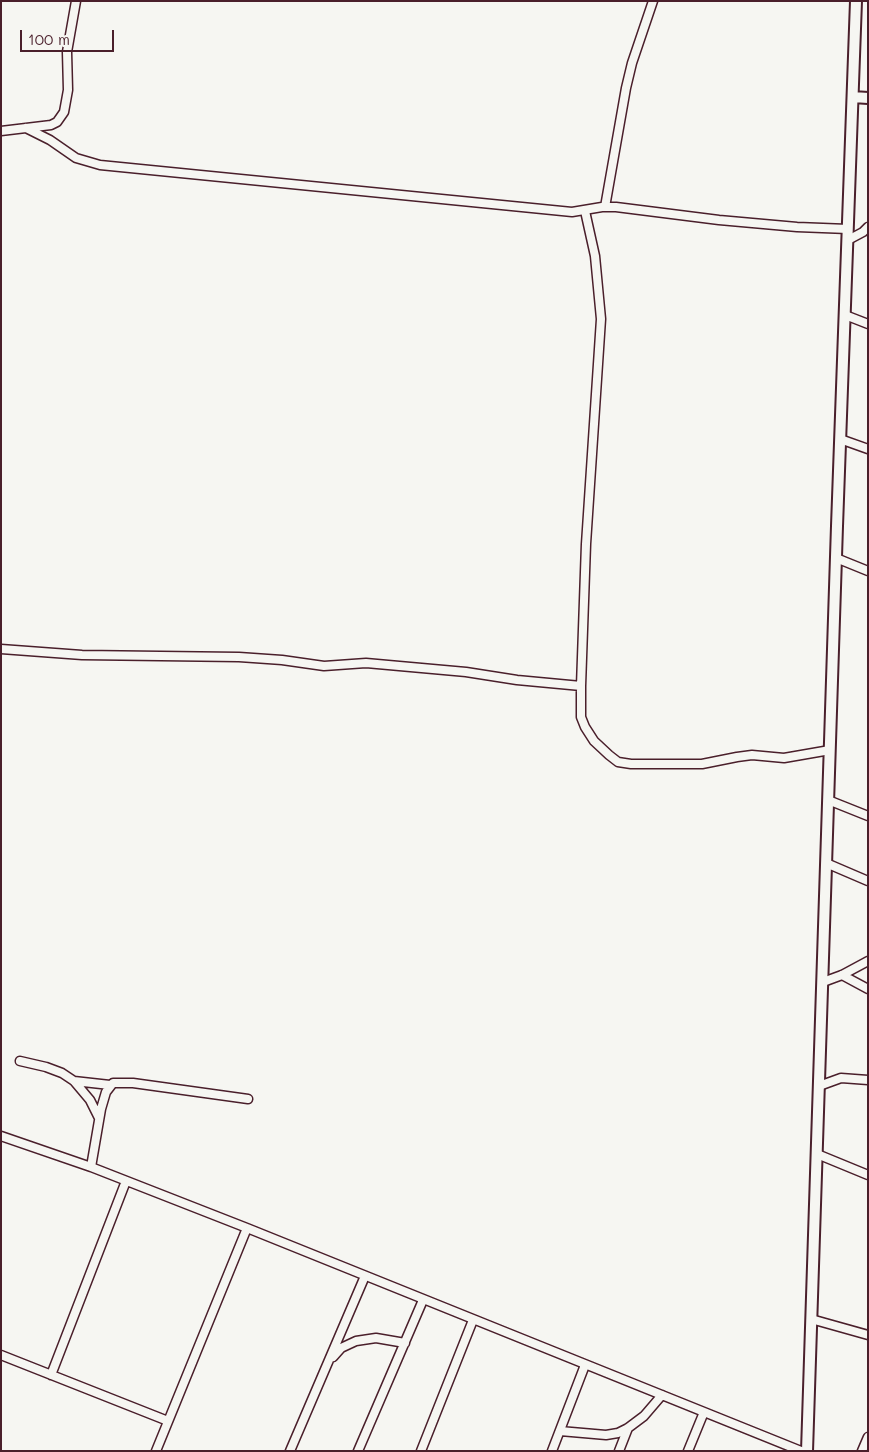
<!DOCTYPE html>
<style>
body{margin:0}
#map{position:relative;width:869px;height:1452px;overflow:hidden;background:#f6f6f2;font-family:Mali,sans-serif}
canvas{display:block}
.frame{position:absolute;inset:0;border:2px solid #4a1f2b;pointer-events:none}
.scale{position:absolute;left:20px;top:30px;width:94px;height:22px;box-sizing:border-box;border:2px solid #4a1f2b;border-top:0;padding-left:6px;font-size:15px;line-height:18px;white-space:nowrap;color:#4a1f2b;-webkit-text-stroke:4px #f6f6f2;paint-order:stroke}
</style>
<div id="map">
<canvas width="869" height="1452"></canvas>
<div class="frame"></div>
<div class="scale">100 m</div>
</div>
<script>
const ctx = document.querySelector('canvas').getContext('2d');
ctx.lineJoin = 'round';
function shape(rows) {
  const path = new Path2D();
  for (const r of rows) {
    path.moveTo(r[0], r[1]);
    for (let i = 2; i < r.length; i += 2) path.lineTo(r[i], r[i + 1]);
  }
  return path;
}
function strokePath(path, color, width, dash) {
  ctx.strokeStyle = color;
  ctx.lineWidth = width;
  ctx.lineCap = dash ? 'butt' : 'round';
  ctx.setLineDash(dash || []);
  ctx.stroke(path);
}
const street = shape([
 [26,128,50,140,76,158,100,165,572,212,602,207,616,207,719,220,797,227,848,229],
 [1,131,51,125,57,122,64,112,68,90,67,52,76,1],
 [605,207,626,88,632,63,653,1],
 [585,211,595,256,601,319,586,544,581,686,581,717,585,727,594,741,609,755,618,762,631,764,702,764,737,757,752,755,784,758,830,750],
 [848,240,863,232,868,227],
 [845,315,868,324],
 [840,439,868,449],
 [836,558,868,571],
 [1,649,82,655,239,657,282,660,324,666,366,663,466,672,517,680,581,686],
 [828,800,868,816],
 [826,863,868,881],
 [842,975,868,989],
 [823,982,842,975,868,961],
 [20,1061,46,1067,62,1073,74,1081,90,1100,99,1118],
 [74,1081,110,1085],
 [819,1086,841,1078,868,1080],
 [1,1136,91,1167,247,1228,801,1451],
 [817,1154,868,1175],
 [91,1167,101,1109,106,1092,113,1083,133,1083,248,1099],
 [811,1319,868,1335],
 [1,1355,168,1421],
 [333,1357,341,1348,356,1341,376,1338,405,1343],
 [51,1375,126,1181],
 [560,1431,606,1435,618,1433,628,1428,644,1416,662,1395],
 [156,1451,247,1228],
 [290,1451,365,1276],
 [358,1451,423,1300],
 [421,1451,473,1320],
 [552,1451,585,1365],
 [619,1451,628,1428],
 [688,1451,704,1412],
 [862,1451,868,1437]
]);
const secondary = shape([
 [853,97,868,98],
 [807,1451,837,526,856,1]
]);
strokePath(street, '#4a1f2b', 11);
strokePath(secondary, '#4a1f2b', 14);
strokePath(street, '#f6f6f2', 8);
strokePath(secondary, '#f6f6f2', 10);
</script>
